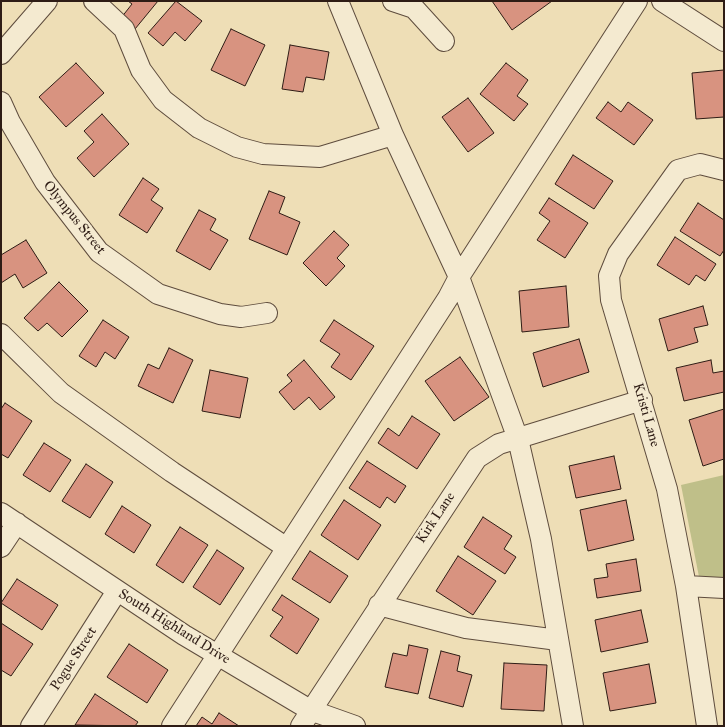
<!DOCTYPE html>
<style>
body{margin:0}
#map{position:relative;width:725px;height:727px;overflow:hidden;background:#eedeb6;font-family:"IM FELL Great Primer",serif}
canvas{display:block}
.frame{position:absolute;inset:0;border:2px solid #2e1c15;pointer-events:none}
</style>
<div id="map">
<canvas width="725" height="727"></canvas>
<div class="frame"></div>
</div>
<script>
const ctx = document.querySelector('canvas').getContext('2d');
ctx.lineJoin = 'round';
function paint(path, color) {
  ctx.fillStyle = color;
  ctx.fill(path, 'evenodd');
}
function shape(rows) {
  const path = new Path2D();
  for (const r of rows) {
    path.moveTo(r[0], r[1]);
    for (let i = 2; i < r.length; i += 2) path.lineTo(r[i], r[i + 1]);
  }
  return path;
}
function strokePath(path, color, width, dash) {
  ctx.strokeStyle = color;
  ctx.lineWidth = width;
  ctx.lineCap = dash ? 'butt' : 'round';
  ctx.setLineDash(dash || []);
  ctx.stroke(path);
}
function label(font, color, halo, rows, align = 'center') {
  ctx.font = font + ' "IM FELL Great Primer",serif';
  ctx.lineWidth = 4.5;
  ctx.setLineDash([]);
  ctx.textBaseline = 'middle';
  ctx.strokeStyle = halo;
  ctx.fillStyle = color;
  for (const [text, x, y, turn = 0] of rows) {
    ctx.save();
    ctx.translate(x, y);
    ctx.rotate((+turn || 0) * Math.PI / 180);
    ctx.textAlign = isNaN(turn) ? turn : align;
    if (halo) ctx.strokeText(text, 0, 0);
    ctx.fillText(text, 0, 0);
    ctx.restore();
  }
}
paint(shape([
 [724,475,724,581,700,582,681,485]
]), '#bfbf89');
const building = shape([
 [128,1,158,1,135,29,121,18,132,4,128,1],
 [176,1,202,21,185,41,175,32,163,46,148,33,176,1],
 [492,1,552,1,512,30,492,1],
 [231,29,265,45,245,86,211,70,231,29],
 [290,45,329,52,324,80,306,77,303,92,282,89,290,45],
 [76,63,104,93,66,127,39,97,76,63],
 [506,63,528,80,517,96,528,104,514,121,480,94,506,63],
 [724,70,724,117,696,119,692,73,724,70],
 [468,98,494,133,468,152,442,117,468,98],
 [608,102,621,112,628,102,653,120,634,145,596,118,608,102],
 [102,114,129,144,94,177,77,158,94,142,84,131,102,114],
 [573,155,613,181,594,209,555,184,573,155],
 [143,178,159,189,151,200,163,208,147,233,119,215,143,178],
 [269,191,285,197,279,213,300,222,287,255,249,239,269,191],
 [549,198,588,223,565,258,537,240,550,221,539,213,549,198],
 [698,203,724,220,724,250,720,256,680,231,698,203],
 [199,210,216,219,210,230,228,240,210,270,176,251,199,210],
 [334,231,349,245,337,258,345,266,326,286,303,263,334,231],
 [675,237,716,264,705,281,696,275,689,285,657,265,675,237],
 [26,240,47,273,23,288,15,274,1,283,1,255,26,240],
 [59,282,88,311,62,337,47,323,38,331,24,318,59,282],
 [566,286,569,327,522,332,519,291,566,286],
 [703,306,708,325,694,328,698,342,668,351,659,319,703,306],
 [103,320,129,337,115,359,105,352,96,367,79,356,103,320],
 [334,320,374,346,351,380,331,367,340,354,320,341,334,320],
 [579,339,589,372,543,387,533,353,579,339],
 [169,348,193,360,173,403,138,386,148,364,159,369,169,348],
 [460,357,489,397,454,421,425,381,460,357],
 [304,360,335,397,320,410,309,397,294,410,279,392,292,381,287,375,304,360],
 [711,360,713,373,724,371,724,392,684,401,676,368,711,360],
 [210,370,248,378,240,418,202,411,210,370],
 [5,403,32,421,8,458,1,454,1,409,5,403],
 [724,409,724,459,703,466,689,420,724,409],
 [412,416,440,434,417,469,378,443,388,428,399,436,412,416],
 [44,443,71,460,50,492,23,475,44,443],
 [614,456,621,489,576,498,569,466,614,456],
 [367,461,406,486,395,503,387,497,380,508,349,488,367,461],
 [86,464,113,482,90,518,62,501,86,464],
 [344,500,381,525,358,560,321,535,344,500],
 [626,500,634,540,588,551,580,510,626,500],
 [122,506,151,525,134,553,105,534,122,506],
 [483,517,512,536,504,549,516,557,505,574,464,547,483,517],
 [180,527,208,545,183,583,156,565,180,527],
 [217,550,244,568,220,605,193,587,217,550],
 [310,551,348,576,330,603,292,579,310,551],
 [458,556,496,581,473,615,436,591,458,556],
 [636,559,641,591,597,598,594,579,608,577,606,564,636,559],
 [17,579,58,605,42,630,1,603,17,579],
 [282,595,319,619,297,654,270,636,283,617,272,610,282,595],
 [641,610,648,642,601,652,595,620,641,610],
 [1,623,33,644,11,676,1,670,1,623],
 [129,644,168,670,147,703,107,677,129,644],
 [409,645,428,649,418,694,385,687,393,653,407,656,409,645],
 [441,651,460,656,457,671,472,675,463,707,429,698,441,651],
 [504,663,547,665,544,711,501,709,504,663],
 [649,664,656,703,610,711,603,673,649,664],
 [95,694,138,722,135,726,75,725,95,694],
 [219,713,239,726,196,726,202,717,212,724,219,713]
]);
paint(building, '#d89380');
strokePath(building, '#2e1c15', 1);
const minor = shape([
 [94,1,124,29,141,70,163,100,199,128,237,147,263,154,320,157,393,135],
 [393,1,414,8,444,41],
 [662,1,724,41],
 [1,54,47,1],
 [1,102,10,122,45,182,99,252,158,294,220,314,241,317,267,313],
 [1,334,61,393,172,472,287,548],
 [1,513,184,635,310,710,355,726],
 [1,547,17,523],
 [686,586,724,588],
 [379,605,466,628,558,640],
 [31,726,117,591],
 [172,726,448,298,459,277,393,135,338,1],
 [301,726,477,458,499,444,642,400],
 [573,726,541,539,518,439,459,277,637,1],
 [707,726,686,586,667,489,611,300,609,276,618,254,678,170,700,164,724,170]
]);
strokePath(minor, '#5e4c3d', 22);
strokePath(minor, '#f4ead0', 20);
label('14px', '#2e1c15', '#f4ead0', [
 ["Olympus Street",74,218,51],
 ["Kristi Lane",646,415,74],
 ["Kirk Lane",436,518,-56],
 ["South Highland Drive",174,627,32],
 ["Pogue Street",74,659,-57]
]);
</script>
